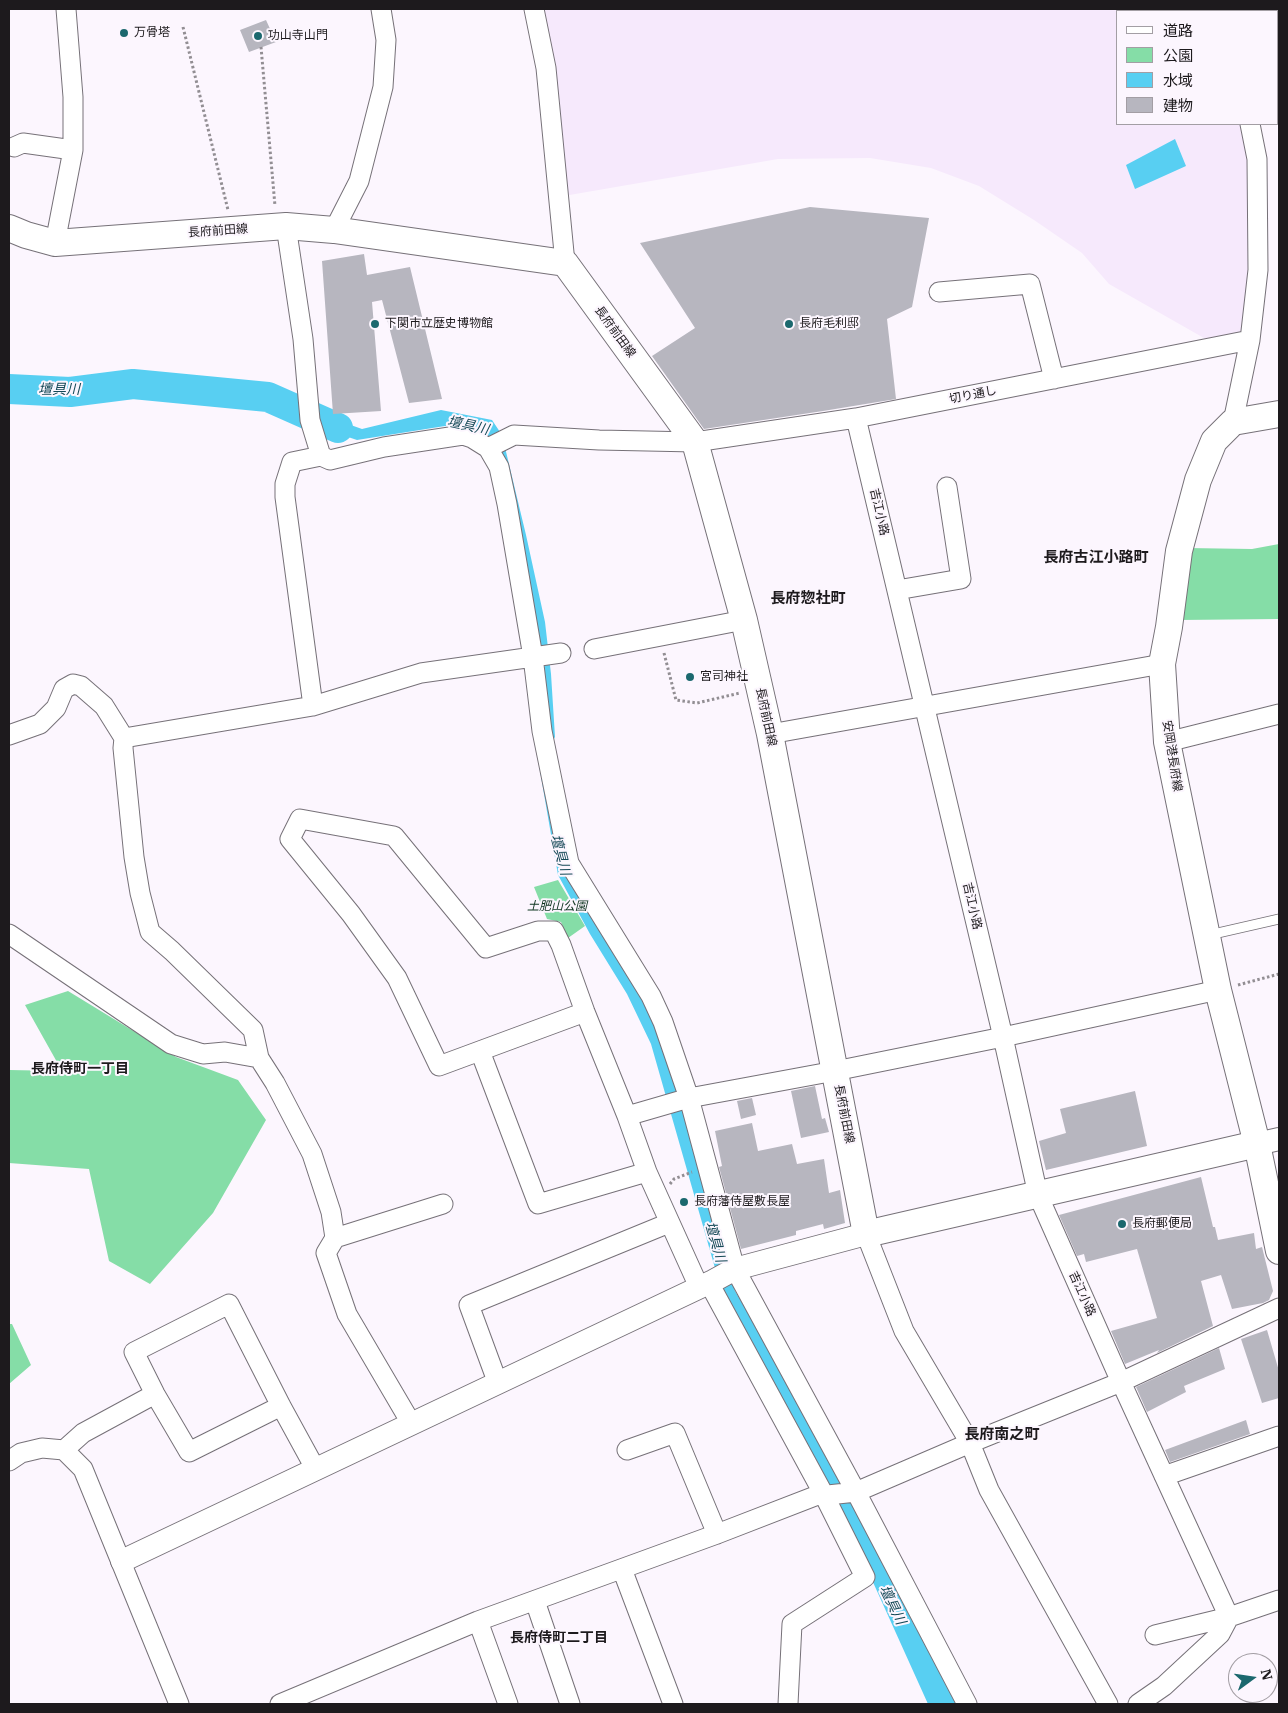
<!DOCTYPE html>
<meta charset="utf-8">
<style>
body{margin:0}
#map{position:relative;width:1288px;height:1713px;overflow:hidden;background:#fcf6fe;font-family:"IBM Plex Serif","Noto Sans JP",serif}
canvas{display:block}
.frame{position:absolute;inset:0;border:10px solid #1d1a1d;pointer-events:none}
.legend{position:absolute;left:1116px;top:10px;width:162px;height:115px;box-sizing:border-box;background:#fcf6fe;border:1px solid #a39ea4;margin:0;padding:6px 9px;list-style:none;font-size:15px;color:#1d1a1d}
.legend li{display:flex;align-items:center;gap:10px;height:25px}
.legend b{width:25px;border:1px solid #a39ea4}
.north{position:absolute;left:1228px;top:1653px;width:50px;height:50px;box-sizing:border-box;background:#fcf6fe;border:1px solid #a39ea4;border-radius:50%;rotate:76deg;font-size:14px;font-weight:700;line-height:20px;text-align:center;color:#1d1a1d}
.north::after{content:'';display:block;margin:auto;width:18px;height:22px;background:#1b686e;clip-path:polygon(50% 0,100% 100%,50% 72%,0 100%)}
</style>
<div id="map">
<canvas width="1288" height="1713"></canvas>
<div class="frame"></div>
<ul class="legend">
<li><b style="height:6px;background:#fff"></b>道路</li>
<li><b style="height:14px;background:#85dda7"></b>公園</li>
<li><b style="height:14px;background:#58cff2"></b>水域</li>
<li><b style="height:14px;background:#b7b6bf"></b>建物</li>
</ul>
<div class="north">N</div>
</div>
<script>
const ctx = document.querySelector('canvas').getContext('2d');
ctx.lineJoin = 'round';
function paint(path, color) {
  ctx.fillStyle = color;
  ctx.fill(path, 'evenodd');
}
function shape(rows) {
  const path = new Path2D();
  for (const r of rows) {
    path.moveTo(r[0], r[1]);
    for (let i = 2; i < r.length; i += 2) path.lineTo(r[i], r[i + 1]);
  }
  return path;
}
function strokePath(path, color, width, dash) {
  ctx.strokeStyle = color;
  ctx.lineWidth = width;
  ctx.lineCap = dash ? 'butt' : 'round';
  ctx.setLineDash(dash || []);
  ctx.stroke(path);
}
function label(font, color, halo, rows, align = 'center') {
  ctx.font = font + ' "IBM Plex Serif","Noto Sans JP",serif';
  ctx.lineWidth = 4;
  ctx.setLineDash([]);
  ctx.textBaseline = 'middle';
  ctx.strokeStyle = halo;
  ctx.fillStyle = color;
  for (const [text, x, y, turn = 0] of rows) {
    ctx.save();
    ctx.translate(x, y);
    ctx.rotate((+turn || 0) * Math.PI / 180);
    ctx.textAlign = isNaN(turn) ? turn : align;
    if (halo) ctx.strokeText(text, 0, 0);
    ctx.fillText(text, 0, 0);
    ctx.restore();
  }
}
paint(shape([
 [534,9,1172,9,1174,11,1117,11,1117,124,1250,124,1250,340,1218,346,1109,284,1082,253,1034,220,979,186,931,168,870,158,778,159,558,197]
]), '#f6e9fc');
paint(shape([
 [1279,544,1279,619,1179,620,1187,548,1252,549],
 [558,880,585,926,568,938,561,922,547,919,534,887],
 [68,991,176,1057,238,1080,266,1120,213,1213,150,1284,109,1261,89,1169,9,1163,9,1070,62,1071,25,1005],
 [9,1324,12,1324,31,1365,9,1384]
]), '#85dda7');
paint(shape([
 [1175,139,1186,166,1135,189,1126,165],
 [441,410,492,420,502,435,526,535,545,622,551,674,555,737,550,746,560,849,647,999,673,1071,735,1291,780,1365,957,1704,928,1704,872,1580,723,1296,651,1044,627,994,590,934,558,875,535,742,546,730,490,438,482,431,445,426,357,440,336,433,316,423,314,412,362,429]
]), '#58cff2');
strokePath(shape([
 [9,389,70,392,133,384,268,397,338,428]
]), '#58cff2', 30);
paint(shape([
 [266,20,276,42,249,52,240,30],
 [810,207,929,218,912,307,887,319,896,399,823,411,704,429,652,356,695,328,640,243],
 [364,254,367,275,410,267,442,399,409,403,382,300,372,302,381,411,333,414,322,261],
 [815,1086,822,1119,825,1118,829,1132,801,1138,791,1091],
 [1135,1091,1147,1146,1046,1170,1039,1141,1066,1133,1060,1109],
 [752,1098,756,1115,741,1119,737,1101],
 [752,1123,758,1151,792,1144,797,1164,824,1159,829,1193,840,1190,845,1223,824,1229,823,1224,796,1231,796,1235,741,1249,719,1167,722,1166,715,1131],
 [1201,1177,1213,1227,1215,1227,1218,1240,1254,1233,1256,1249,1262,1247,1273,1291,1269,1300,1263,1303,1232,1309,1221,1275,1201,1281,1213,1326,1157,1353,1159,1350,1125,1364,1111,1331,1157,1318,1137,1249,1086,1262,1084,1254,1077,1256,1059,1215],
 [1267,1330,1279,1371,1279,1398,1262,1403,1241,1339],
 [1219,1348,1225,1369,1184,1386,1186,1392,1147,1412,1136,1387],
 [1246,1420,1250,1434,1170,1462,1165,1450]
]), '#b7b6bf');
const service = shape([
 [1209,935,1279,919]
]);
const minor = shape([
 [534,9,546,68,565,263],
 [1225,9,1226,11],
 [14,147,23,143,73,150],
 [286,226,303,339,310,420,321,456,330,460,384,447,463,435,472,438,488,448,499,467,507,504,533,657,542,731,569,863,651,996,663,1022,689,1098,735,1269,856,1492,967,1704],
 [334,230,359,181,383,87,386,40,381,9],
 [55,243,73,150,73,97,66,9],
 [939,292,1030,284,1054,379],
 [856,418,1003,1037,1038,1195,1121,1382,1229,1617],
 [1233,422,1250,340,1258,270,1257,159,1250,124],
 [488,448,514,435,599,440,695,442,856,418,1250,340],
 [897,590,961,579,947,487],
 [594,649,744,620],
 [313,706,285,497,285,484,292,462,321,456],
 [770,734,1162,664],
 [9,735,40,724,56,708,64,689,73,684,81,686,104,706,124,738,123,748,134,857,140,893,150,932,172,951,253,1030,259,1058,275,1083,312,1154,331,1212,335,1238,326,1253,347,1314,411,1423],
 [124,738,313,706,421,673,561,653],
 [1167,742,1279,714],
 [9,934,171,1044,203,1054,225,1052,259,1058],
 [585,1012,439,1066,397,978,351,914,290,839,300,819,394,836,486,948,538,931,554,931,561,945,585,1012,627,1116,647,1172,699,1287],
 [480,1051,538,1204,647,1172],
 [627,1116,689,1098,835,1071,1003,1037,1218,990],
 [866,1234,904,1331,970,1443,989,1490,1108,1704],
 [335,1238,443,1204],
 [709,1283,823,1493,865,1577,792,1624,788,1704],
 [497,1381,469,1305,669,1223],
 [281,1406,189,1452,155,1394,134,1352,229,1304,281,1406,316,1470],
 [64,1450,83,1433,155,1394],
 [627,1450,675,1433,717,1534],
 [9,1461,21,1453,42,1448,64,1450,83,1469,179,1704],
 [1164,1476,1279,1436],
 [622,1569,673,1704],
 [535,1601,570,1704],
 [478,1621,508,1704],
 [1155,1635,1229,1617,1279,1600],
 [280,1704,478,1621,717,1534,823,1493,828,1495,856,1492,970,1443,1121,1382,1279,1308],
 [1138,1704,1164,1686,1220,1634,1229,1617]
]);
const tertiary = shape([
 [1257,1144,1279,1139],
 [122,1561,713,1281,735,1269,866,1234]
]);
const secondary = shape([
 [9,228,26,235,55,243,286,226,334,230,565,263,695,442,744,620,770,734,866,1234,1257,1144],
 [1279,414,1233,422,1214,441,1198,480,1179,551,1169,627,1162,664,1167,742,1218,990,1257,1144,1279,1251]
]);
strokePath(service, '#767178', 11);
strokePath(minor, '#767178', 21);
strokePath(tertiary, '#767178', 24);
strokePath(secondary, '#767178', 28);
strokePath(shape([
 [183,27,228,210],
 [261,47,275,206],
 [664,653,676,700,697,703,740,693],
 [1238,985,1279,974],
 [670,1184,674,1179,692,1172]
]), '#928e93', 3, [2.5, 2.5]);
strokePath(service, '#fff', 9);
strokePath(minor, '#fff', 19);
strokePath(tertiary, '#fff', 22);
strokePath(secondary, '#fff', 26);
for (const [x, y, r, color] of [
 [124,33,5,"#1b686e"],
 [258,36,5,"#1b686e"],
 [375,324,5,"#1b686e"],
 [789,324,5,"#1b686e"],
 [690,677,5,"#1b686e"],
 [684,1202,5,"#1b686e"],
 [1122,1224,5,"#1b686e"]
]) {
  const dot = new Path2D();
  dot.arc(x, y, r, 0, 2 * Math.PI);
  ctx.fillStyle = color;
  ctx.fill(dot);
  strokePath(dot, '#fcf6fe', 2);
}
label('12px', '#1d1a1d', '#fcf6fe', [
 ["万骨塔",134,33],
 ["功山寺山門",268,36],
 ["下関市立歴史博物館",385,324],
 ["長府毛利邸",799,324],
 ["宮司神社",700,677],
 ["長府藩侍屋敷長屋",694,1202],
 ["長府郵便局",1132,1224]
], 'left');
label('12px', '#1d1a1d', '#fcf6fe', [
 ["長府前田線",218,231,-4],
 ["長府前田線",615,332,54],
 ["切り通し",973,395,-11],
 ["吉江小路",879,512,77],
 ["長府前田線",766,717,78],
 ["安岡港長府線",1172,756,81],
 ["吉江小路",972,906,77],
 ["長府前田線",844,1114,79],
 ["吉江小路",1082,1294,66]
]);
label('italic 12px', '#0c331e', '#fcf6fe', [
 ["土肥山公園",557,907]
]);
label('italic 14px', '#154957', '#fcf6fe', [
 ["壇具川",59,390],
 ["壇具川",468,426,12],
 ["壇具川",560,855,75],
 ["壇具川",715,1242,74],
 ["壇具川",892,1605,64]
]);
label('bold 14px', '#1d1a1d', '#fcf6fe', [
 ["長府侍町一丁目",80,1069],
 ["長府侍町二丁目",559,1638]
]);
label('bold 15px', '#1d1a1d', '#fcf6fe', [
 ["長府古江小路町",1096,558],
 ["長府惣社町",808,599],
 ["長府南之町",1002,1435]
]);
</script>
